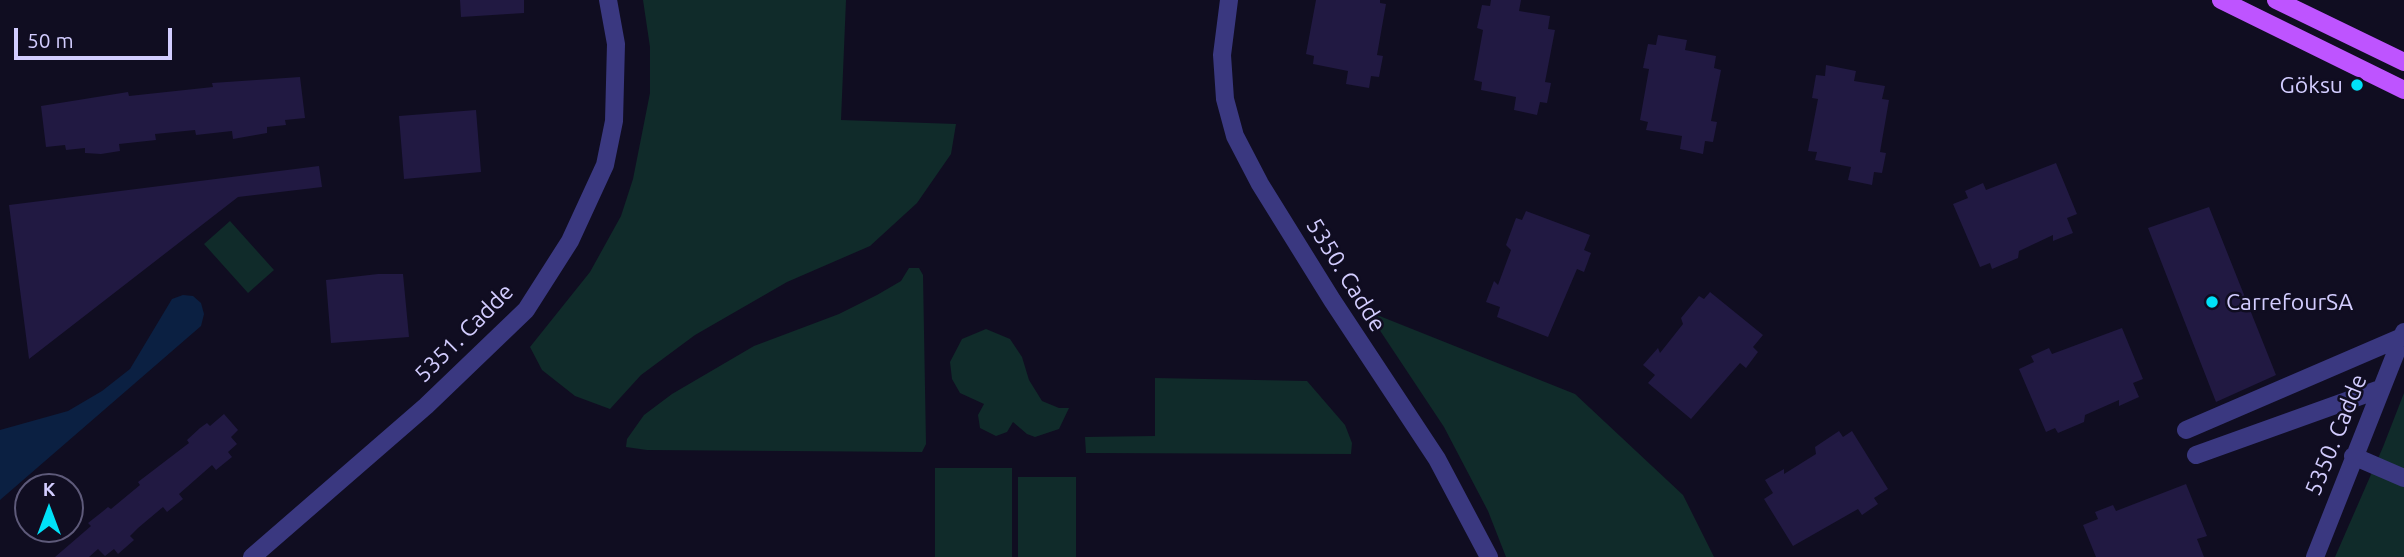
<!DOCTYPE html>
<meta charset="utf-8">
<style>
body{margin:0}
#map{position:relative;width:2404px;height:557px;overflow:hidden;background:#100d21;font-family:Ubuntu,sans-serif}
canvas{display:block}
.north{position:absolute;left:14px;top:473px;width:70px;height:70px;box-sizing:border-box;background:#100d21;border:2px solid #5e5a7a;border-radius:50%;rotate:0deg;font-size:19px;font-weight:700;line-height:28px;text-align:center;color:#d3cdff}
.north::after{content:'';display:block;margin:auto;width:24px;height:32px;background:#00e1f8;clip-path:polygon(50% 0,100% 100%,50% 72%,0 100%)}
.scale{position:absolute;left:14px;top:28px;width:158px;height:32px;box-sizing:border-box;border:4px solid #d3cdff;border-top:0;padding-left:9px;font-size:21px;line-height:24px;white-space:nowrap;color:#d3cdff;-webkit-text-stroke:5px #100d21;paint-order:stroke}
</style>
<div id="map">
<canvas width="2404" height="557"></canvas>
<div class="north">K</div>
<div class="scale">50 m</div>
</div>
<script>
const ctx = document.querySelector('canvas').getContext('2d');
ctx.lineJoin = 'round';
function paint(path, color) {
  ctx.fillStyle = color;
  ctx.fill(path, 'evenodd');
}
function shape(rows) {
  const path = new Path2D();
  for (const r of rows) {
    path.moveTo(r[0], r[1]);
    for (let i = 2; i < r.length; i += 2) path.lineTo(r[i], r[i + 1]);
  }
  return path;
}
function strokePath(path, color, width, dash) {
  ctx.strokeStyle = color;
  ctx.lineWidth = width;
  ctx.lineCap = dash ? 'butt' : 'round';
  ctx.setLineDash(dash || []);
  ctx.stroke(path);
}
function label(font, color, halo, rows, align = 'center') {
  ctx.font = font + ' Ubuntu,sans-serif';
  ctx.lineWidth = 5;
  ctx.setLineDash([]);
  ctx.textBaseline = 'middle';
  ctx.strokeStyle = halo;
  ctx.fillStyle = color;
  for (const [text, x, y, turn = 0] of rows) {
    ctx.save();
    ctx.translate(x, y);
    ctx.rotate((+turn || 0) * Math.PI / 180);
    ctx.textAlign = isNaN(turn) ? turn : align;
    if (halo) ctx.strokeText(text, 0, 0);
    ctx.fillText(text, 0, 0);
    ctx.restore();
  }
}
paint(shape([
 [643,0,846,0,841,120,956,124,951,154,917,203,870,246,787,282,695,335,641,375,610,409,575,396,542,370,530,347,590,272,621,216,633,179,650,93,650,47],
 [230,221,274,270,248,293,204,244],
 [909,268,919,268,923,275,926,444,922,452,647,450,626,447,627,439,644,415,672,394,754,346,839,314,877,295,901,281],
 [1367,311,1575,394,1683,495,1714,557,1506,557,1488,511,1444,427],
 [986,329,1010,339,1022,357,1029,380,1042,401,1059,408,1069,408,1059,429,1035,437,1027,434,1013,422,1007,432,996,436,980,428,978,415,984,404,960,393,952,379,950,362,962,339],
 [1155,378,1307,381,1345,425,1352,443,1351,454,1086,453,1085,437,1155,436],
 [2404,393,2404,557,2335,557,2383,447],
 [935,468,1012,468,1012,557,935,557],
 [1018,477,1076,477,1076,557,1018,557]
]), '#102b2a');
paint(shape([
 [183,295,193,296,201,303,204,314,201,326,0,500,0,430,68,411,102,391,130,369,172,299]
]), '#0b2042');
paint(shape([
 [460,0,524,0,524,13,461,17],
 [1316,0,1380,0,1380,3,1386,4,1377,55,1383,56,1379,77,1371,76,1369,88,1346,84,1348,71,1313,64,1314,56,1306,54],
 [1491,0,1521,0,1519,11,1550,16,1548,29,1555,30,1545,82,1551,83,1547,103,1540,102,1537,115,1514,110,1516,97,1481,90,1482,82,1474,80,1483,30,1477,28,1482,5,1490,6],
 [1658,35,1687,40,1685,50,1716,56,1714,68,1721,70,1711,121,1717,122,1713,142,1705,141,1703,154,1680,149,1682,136,1646,130,1648,122,1640,120,1649,69,1643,68,1648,44,1656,45],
 [1826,65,1856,71,1854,81,1885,86,1882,99,1889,100,1880,152,1886,153,1882,173,1874,172,1872,185,1848,180,1851,167,1815,160,1817,152,1808,151,1818,99,1812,98,1816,75,1825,76],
 [300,77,305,118,285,120,286,125,267,127,267,133,233,139,232,131,196,135,195,130,155,134,156,140,119,144,120,151,101,154,85,153,85,148,66,150,65,145,46,147,41,106,128,92,129,96,213,87,212,83],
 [476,110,481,172,404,179,399,116],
 [2056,163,2077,214,2067,218,2073,233,2053,241,2053,235,2019,251,2018,258,1992,269,1990,263,1980,267,1953,204,1968,198,1965,191,1983,183,1986,190],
 [319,166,322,187,238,197,29,359,9,205],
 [2209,207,2276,375,2216,402,2148,228],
 [1526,211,1590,235,1584,250,1591,253,1584,272,1577,269,1548,337,1497,317,1500,307,1486,302,1494,281,1498,285,1511,250,1506,245,1516,218,1522,220],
 [378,274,403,274,409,337,331,343,326,280],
 [1710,292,1763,335,1753,347,1758,352,1746,368,1740,363,1691,419,1648,383,1655,375,1643,365,1658,348,1660,353,1683,324,1681,318,1699,296,1704,299],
 [2122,328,2143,379,2133,383,2139,397,2119,406,2119,400,2085,415,2084,422,2058,433,2055,428,2046,432,2019,369,2034,362,2031,356,2049,348,2052,354],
 [224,414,238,430,231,437,237,444,228,452,232,457,216,470,212,465,179,494,183,499,167,512,163,507,138,528,130,536,134,540,118,554,114,549,105,556,98,549,89,557,55,557,91,526,88,523,102,512,108,507,111,509,140,485,138,482,189,443,187,440,200,428,207,423,210,426],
 [1839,431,1843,437,1852,431,1888,489,1874,498,1878,504,1862,515,1858,509,1793,546,1764,499,1773,493,1765,480,1784,469,1784,474,1816,454,1815,447],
 [2186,484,2207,536,2197,539,2204,557,2096,557,2083,525,2098,519,2095,512,2113,505,2116,511]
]), '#211942');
strokePath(shape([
 [1229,0,1222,55,1225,99,1235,136,1260,184,1332,300,1437,459,1489,557],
 [2186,430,2402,337],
 [2196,455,2380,389],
 [2353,456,2404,478],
 [252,557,426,406,526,310,570,241,605,165,614,121,616,44,608,0],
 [2315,557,2404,332]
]), '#3a3880', 18);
strokePath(shape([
 [2221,0,2404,90],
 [2276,0,2404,62]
]), '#be54ff', 18);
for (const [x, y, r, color] of [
 [2357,85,7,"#00e1f8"],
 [2212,302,7,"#00e1f8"]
]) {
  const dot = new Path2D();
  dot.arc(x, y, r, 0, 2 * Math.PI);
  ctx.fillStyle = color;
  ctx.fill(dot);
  strokePath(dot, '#100d21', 2.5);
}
label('23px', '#d3cdff', '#100d21', [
 ["Göksu",2343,85],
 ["CarrefourSA",2226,302,"left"]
], 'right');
label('23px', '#d3cdff', '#100d21', [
 ["5350. Cadde",1346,275,58],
 ["5351. Cadde",464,333,-45],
 ["5350. Cadde",2336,435,-68]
]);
</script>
